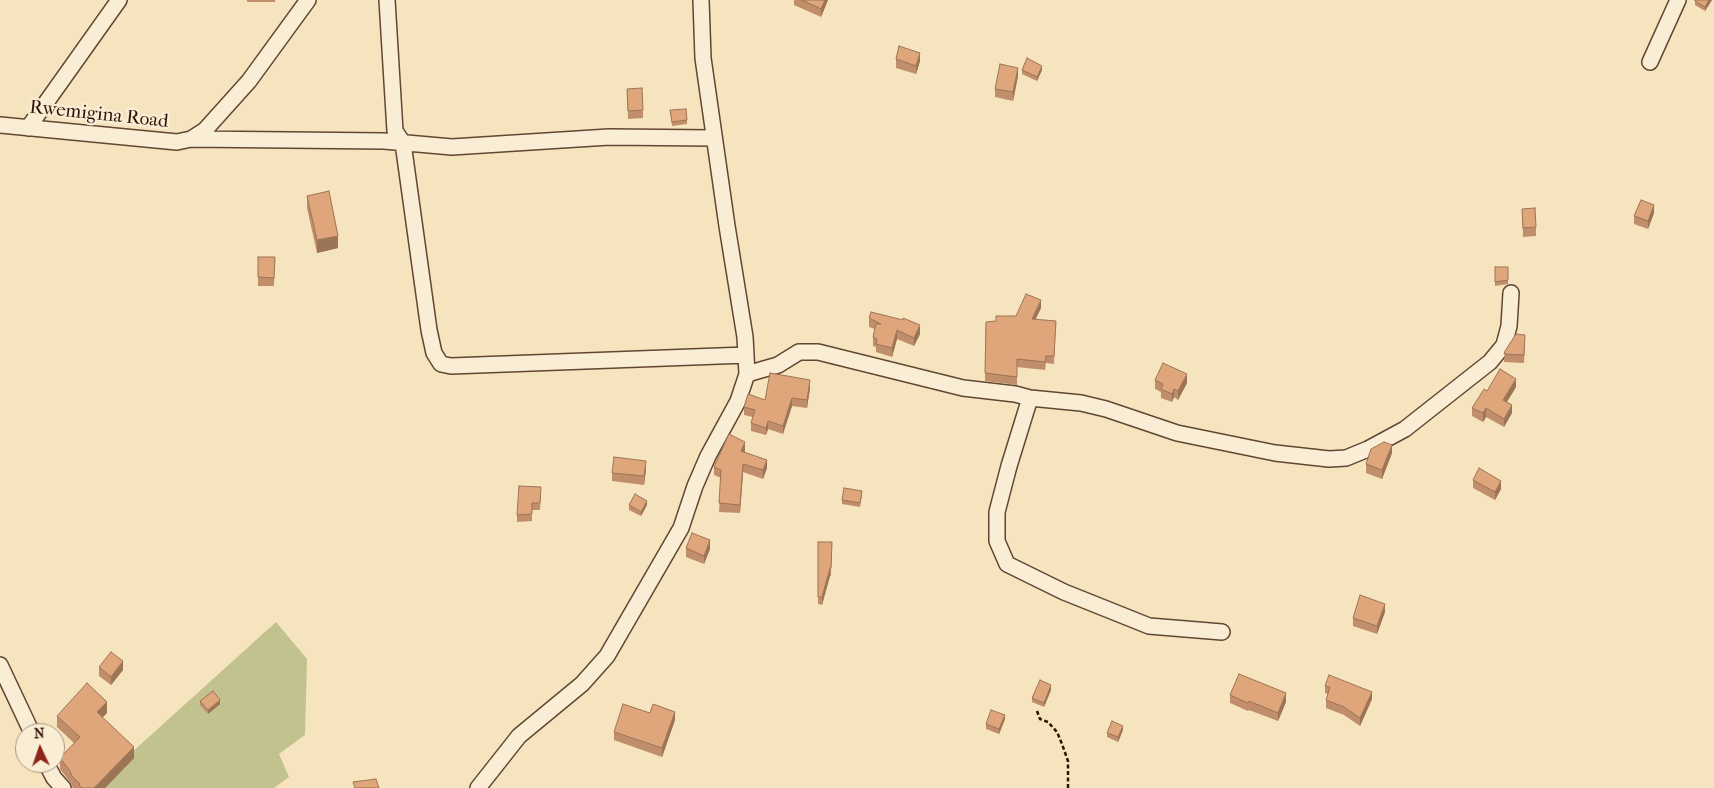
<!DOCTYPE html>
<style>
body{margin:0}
#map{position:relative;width:1714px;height:788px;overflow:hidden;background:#f6e4be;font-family:"IM FELL French Canon",serif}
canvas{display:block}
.north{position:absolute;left:15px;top:723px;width:50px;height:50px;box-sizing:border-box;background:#f9edd5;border:1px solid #a99581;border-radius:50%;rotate:357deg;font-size:14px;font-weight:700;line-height:20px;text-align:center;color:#311103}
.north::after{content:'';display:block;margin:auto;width:18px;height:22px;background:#8f2418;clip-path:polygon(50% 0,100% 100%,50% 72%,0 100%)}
</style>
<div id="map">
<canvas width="1714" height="788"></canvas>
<div class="north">N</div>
</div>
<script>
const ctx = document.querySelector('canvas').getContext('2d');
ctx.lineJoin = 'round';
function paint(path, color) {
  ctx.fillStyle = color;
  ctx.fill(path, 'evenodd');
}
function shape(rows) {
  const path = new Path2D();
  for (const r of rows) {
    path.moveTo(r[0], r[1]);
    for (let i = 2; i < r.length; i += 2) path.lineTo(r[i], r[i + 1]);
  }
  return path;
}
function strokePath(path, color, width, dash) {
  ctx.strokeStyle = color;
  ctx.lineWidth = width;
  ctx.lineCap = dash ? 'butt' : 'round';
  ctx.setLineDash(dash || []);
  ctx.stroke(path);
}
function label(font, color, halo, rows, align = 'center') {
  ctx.font = font + ' "IM FELL French Canon",serif';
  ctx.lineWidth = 4.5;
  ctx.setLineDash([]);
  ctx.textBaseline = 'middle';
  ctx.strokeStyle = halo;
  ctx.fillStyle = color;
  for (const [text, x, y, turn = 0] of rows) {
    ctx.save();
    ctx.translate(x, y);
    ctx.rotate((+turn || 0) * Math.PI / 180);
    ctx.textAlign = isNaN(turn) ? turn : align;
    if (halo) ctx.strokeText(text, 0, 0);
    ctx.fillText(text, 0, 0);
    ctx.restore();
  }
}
paint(shape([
 [276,622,307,659,305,735,279,754,289,777,274,788,90,788,130,754]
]), '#c2c28e');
const street = shape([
 [387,0,395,131,403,143,429,330,434,353,441,364,451,366,746,355],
 [1650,62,1678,0],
 [0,125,177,142,191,139,205,130,249,81,308,0],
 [28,128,119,0],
 [191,139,384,141,452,147,609,137,713,138],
 [747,374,778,365,799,352,818,352,963,388,1015,394,1030,398,1009,466,997,512,997,541,1007,564,1064,592,1149,626,1222,632],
 [1030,398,1081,403,1106,409,1177,433,1275,453,1329,459,1346,458,1368,449,1405,429,1490,362,1504,345,1509,326,1511,293],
 [0,665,32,733],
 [46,763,54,778,63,788],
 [478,788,519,736,582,684,607,656,681,528,695,486,708,456,738,401,747,374,745,337,727,226,703,58,701,0]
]);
strokePath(street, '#624632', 18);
strokePath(shape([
 [1037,711,1040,719,1048,722,1057,732,1062,744,1068,761,1068,788]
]), '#311103', 2.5, [4, 2.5]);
strokePath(street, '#f9edd5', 15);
paint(shape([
 [247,0,275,0,275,2,247,2],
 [794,0,828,0,821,17,794,5],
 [1712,0,1705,11,1695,5,1695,1],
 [896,59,920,61,916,74,896,68],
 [1022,70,1042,70,1037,81,1022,74],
 [1018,76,1013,101,995,97,995,89],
 [627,89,643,110,643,118,628,119],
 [670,110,687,120,687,124,672,126],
 [307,196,338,248,317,253,307,208],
 [1522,209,1536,227,1536,236,1523,237],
 [1654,213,1648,229,1634,224,1634,216],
 [258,257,275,257,274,286,258,286],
 [1495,267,1508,267,1508,284,1495,286],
 [1041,308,1035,320,1056,321,1054,364,1046,363,1045,370,1017,367,1017,385,985,381,986,322,996,321,1016,316],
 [869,318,920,334,914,346,897,339,892,357,876,352,876,347,873,346,873,337,875,329,869,327],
 [1525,343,1524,363,1504,362,1505,351],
 [1155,380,1187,383,1178,400,1174,397,1172,402,1161,398,1161,392,1155,389],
 [1516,387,1507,402,1512,413,1504,427,1486,417,1483,422,1472,416,1472,408,1487,391],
 [810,388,807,408,792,406,783,434,768,429,766,435,751,431,751,423,753,417,744,415,744,407],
 [745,450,745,452,767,468,763,479,743,472,740,513,719,512,721,478,714,475,714,467],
 [1392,453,1382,479,1366,473,1366,464],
 [646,469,644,485,612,481,612,473],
 [1473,480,1501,489,1495,500,1473,488],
 [541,494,540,510,532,510,532,521,517,522,517,515],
 [862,496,860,507,842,504,842,500],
 [629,505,647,505,641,516,629,510],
 [818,542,832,542,831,576,830,576,822,605,818,604],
 [686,548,710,549,704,564,686,557],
 [1385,612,1377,634,1353,626,1353,618],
 [99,667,123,670,111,685,99,676],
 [1325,686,1372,699,1360,726,1344,715,1326,708,1326,700,1328,694,1325,693],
 [1051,690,1044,707,1032,702,1032,698],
 [1230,695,1286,702,1278,721,1249,710,1248,711,1230,703],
 [200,701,220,704,208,714,200,705],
 [107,713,102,717,134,758,105,788,73,788,70,782,60,769,60,758,74,743,57,727,57,716],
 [650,713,675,720,662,757,614,740,614,732],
 [1005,719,999,734,986,729,986,724],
 [1123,730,1118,742,1107,737,1107,733]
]), '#c08e6a');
paint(shape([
 [825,0,828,0,821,17,821,9],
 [1709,0,1712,0,1705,11,1705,7],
 [920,53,920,61,916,74,916,66],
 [1042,66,1042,70,1037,81,1037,77],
 [1018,68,1018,76,1013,101,1013,92],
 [1654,205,1654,213,1648,229,1648,221],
 [338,236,338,248,317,253,317,240],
 [1041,300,1041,308,1032,327,1032,319],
 [920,325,920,334,914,346,914,338],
 [897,330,897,339,892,357,892,348],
 [1187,374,1187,383,1178,400,1178,391],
 [1516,379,1516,387,1503,408,1503,400],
 [810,380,810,388,807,408,807,400],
 [1174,389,1174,397,1172,402,1172,394],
 [792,398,792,406,783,434,783,426],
 [1512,405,1512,413,1504,427,1504,419],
 [1486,408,1486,417,1483,422,1483,413],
 [768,421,768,429,766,435,766,428],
 [745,442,745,450,741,459,741,451],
 [1392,445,1392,453,1382,479,1382,470],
 [767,460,767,468,763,479,763,470],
 [646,461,646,469,644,485,644,476],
 [743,464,743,472,740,513,740,505],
 [1501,481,1501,489,1495,500,1495,492],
 [647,501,647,505,641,516,641,512],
 [710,540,710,549,704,564,704,556],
 [830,568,830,576,822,605,822,597],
 [1385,604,1385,612,1377,634,1377,626],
 [123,661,123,670,111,685,111,677],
 [1051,685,1051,690,1044,707,1044,703],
 [1372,692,1372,699,1360,726,1360,718],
 [1286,693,1286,702,1278,721,1278,713],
 [220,700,220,704,208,714,208,710],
 [107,702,107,713,97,723,97,712],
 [675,712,675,720,662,757,662,748],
 [1005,715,1005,719,999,734,999,729],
 [1123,726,1123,730,1118,742,1118,737],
 [134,747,134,758,105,788,94,788]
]), '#9c7456');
const building = shape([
 [802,0,825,0,821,9,802,0],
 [1695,0,1709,0,1705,7,1695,1,1695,0],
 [899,46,920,53,916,66,896,59,899,46],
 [1027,58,1042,66,1037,77,1022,70,1027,58],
 [1000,64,1018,68,1013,92,995,89,1000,64],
 [642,88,643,110,628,111,627,89,642,88],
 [686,109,687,120,672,122,670,110,686,109],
 [329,191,338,236,317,240,307,196,329,191],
 [1641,200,1654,205,1648,221,1634,216,1641,200],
 [1535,208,1536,227,1523,228,1522,209,1535,208],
 [258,257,275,257,274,278,258,277,258,257],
 [1495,267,1508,267,1508,280,1495,282,1495,267],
 [1026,294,1041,300,1032,319,1056,321,1054,356,1046,356,1045,362,1017,359,1017,377,985,373,986,322,996,321,996,316,1016,316,1026,294],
 [871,312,903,320,903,318,920,325,914,338,897,330,892,348,876,344,877,339,873,337,876,324,881,324,869,318,871,312],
 [1516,334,1525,335,1524,355,1504,354,1505,351,1516,334],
 [1163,363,1187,374,1178,391,1174,389,1172,394,1161,389,1163,384,1155,380,1163,363],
 [1500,369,1516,379,1503,400,1512,405,1504,419,1486,408,1483,413,1472,408,1484,389,1487,391,1500,369],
 [770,373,810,380,807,400,792,398,783,426,768,421,766,428,751,423,755,410,744,407,748,394,765,400,770,373],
 [729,434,745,442,741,451,767,460,763,470,743,464,740,505,719,503,721,470,714,467,729,434],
 [1384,442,1392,445,1382,470,1366,464,1371,449,1384,442],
 [614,457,646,461,644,476,612,473,614,457],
 [1479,468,1501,481,1495,492,1473,480,1479,468],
 [519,486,541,487,540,503,532,503,532,514,517,515,519,486],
 [844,488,862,491,860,503,842,500,844,488],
 [635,494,647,501,641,512,629,505,635,494],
 [692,533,710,540,704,556,686,548,692,533],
 [818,542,832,542,831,568,830,568,822,597,818,597,818,542],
 [1360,595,1385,604,1377,626,1353,618,1360,595],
 [111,652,123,661,111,677,99,667,111,652],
 [1239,674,1286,693,1278,713,1249,701,1248,703,1230,695,1239,674],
 [1329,675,1372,692,1360,718,1344,707,1326,700,1330,687,1325,686,1329,675],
 [1040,680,1051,685,1044,703,1032,698,1040,680],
 [87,683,107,702,97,712,134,747,94,788,82,788,79,785,80,784,72,776,70,771,60,758,80,737,57,716,87,683],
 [213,691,220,700,208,710,200,701,213,691],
 [623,704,650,713,653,704,675,712,662,748,614,732,623,704],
 [991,710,1005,715,999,729,986,724,991,710],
 [1112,721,1123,726,1118,737,1107,733,1112,721],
 [376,779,379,788,355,788,353,782,376,779]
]);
paint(building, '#dfa57b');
strokePath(building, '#9c7456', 1);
label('19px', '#311103', '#f9edd5', [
 ["Rwemigina Road",99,115,6]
]);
</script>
